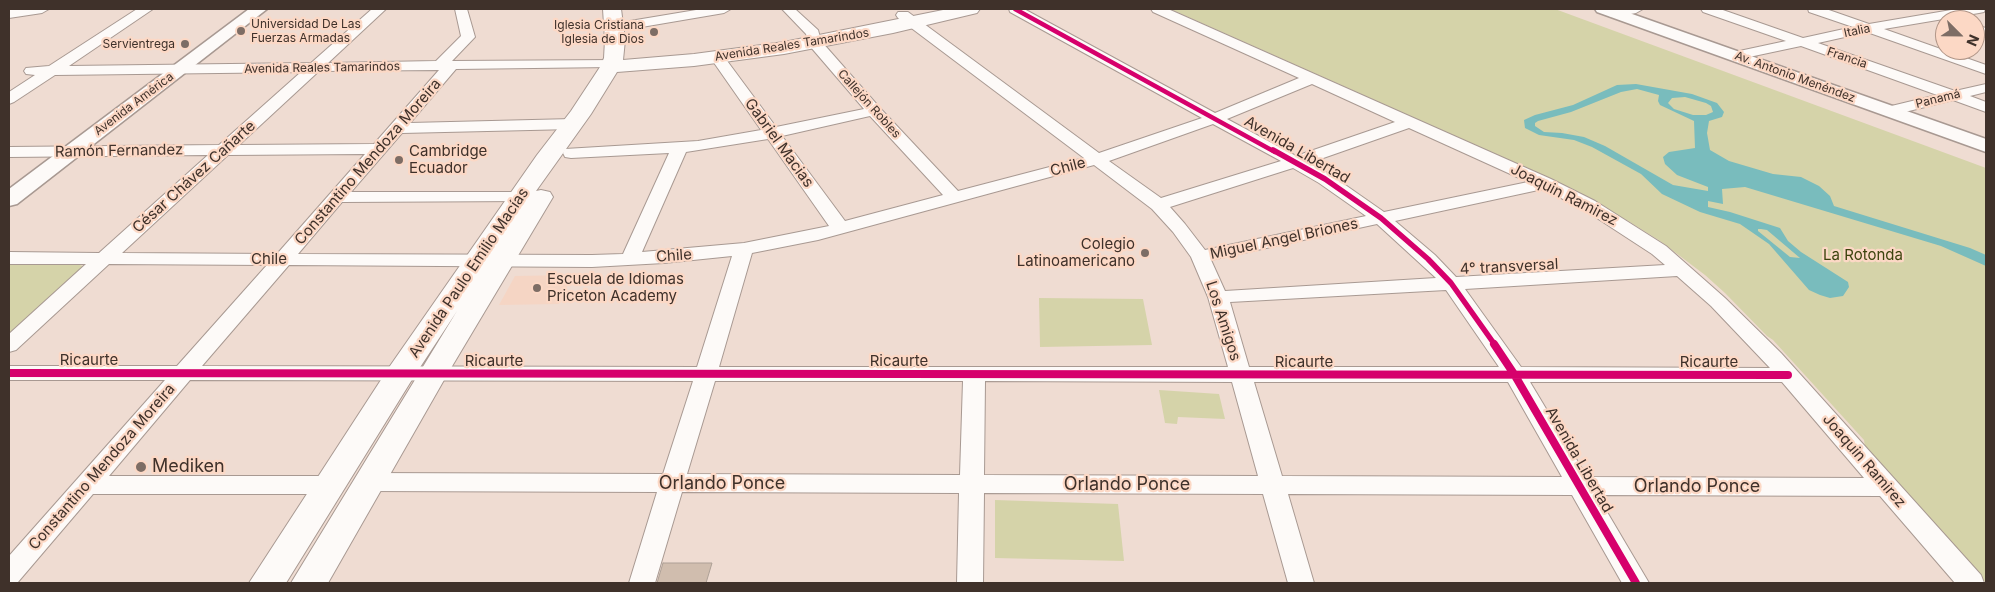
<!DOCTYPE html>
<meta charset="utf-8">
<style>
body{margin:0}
#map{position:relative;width:1995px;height:592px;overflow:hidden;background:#efdcd2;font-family:Inter,sans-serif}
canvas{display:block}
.frame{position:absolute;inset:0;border:10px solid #3f312a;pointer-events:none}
.north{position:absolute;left:1935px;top:10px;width:50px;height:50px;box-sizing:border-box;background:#fcd8c5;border:1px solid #b09587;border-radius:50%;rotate:113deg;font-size:14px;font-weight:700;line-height:20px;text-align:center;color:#3f312a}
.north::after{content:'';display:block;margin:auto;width:18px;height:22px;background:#7d6d65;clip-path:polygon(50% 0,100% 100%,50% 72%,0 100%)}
</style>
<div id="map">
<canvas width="1995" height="592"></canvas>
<div class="frame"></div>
<div class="north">N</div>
</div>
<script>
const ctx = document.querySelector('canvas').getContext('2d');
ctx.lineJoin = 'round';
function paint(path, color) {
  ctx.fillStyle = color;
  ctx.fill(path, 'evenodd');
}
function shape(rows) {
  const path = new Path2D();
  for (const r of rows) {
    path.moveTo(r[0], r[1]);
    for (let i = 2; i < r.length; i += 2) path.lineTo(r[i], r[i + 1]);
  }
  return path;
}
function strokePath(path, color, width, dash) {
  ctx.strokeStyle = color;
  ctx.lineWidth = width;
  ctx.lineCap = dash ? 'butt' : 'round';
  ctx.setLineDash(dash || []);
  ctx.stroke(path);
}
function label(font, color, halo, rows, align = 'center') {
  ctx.font = font + ' Inter,sans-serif';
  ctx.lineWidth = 4.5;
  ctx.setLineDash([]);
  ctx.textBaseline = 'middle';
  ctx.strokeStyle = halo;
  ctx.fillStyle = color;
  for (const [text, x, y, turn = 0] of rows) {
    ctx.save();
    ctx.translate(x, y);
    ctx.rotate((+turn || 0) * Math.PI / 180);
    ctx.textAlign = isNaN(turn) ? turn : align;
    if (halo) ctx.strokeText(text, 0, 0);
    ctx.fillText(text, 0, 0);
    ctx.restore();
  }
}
paint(shape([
 [572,275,559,304,499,305,515,276]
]), '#f5d5c4');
paint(shape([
 [1170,9,1555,9,1986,168,1986,583,1865,447,1864,440,1773,340,1767,336,1725,293,1705,275,1660,241,1628,221,1545,176],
 [9,264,76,264,83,266,81,271,9,335],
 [1039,298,1143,299,1152,345,1040,347],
 [1159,390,1219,394,1225,419,1178,417,1177,424,1165,423],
 [995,500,1118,504,1124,561,995,558]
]), '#d5d3a9');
paint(shape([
 [1636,84,1692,94,1717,103,1724,112,1722,117,1709,121,1707,133,1710,150,1729,161,1773,174,1801,177,1819,186,1830,196,1834,206,1970,248,1986,255,1986,266,1941,246,1745,187,1722,189,1723,204,1708,201,1708,207,1730,212,1780,228,1788,241,1801,252,1848,282,1849,287,1843,296,1830,298,1820,295,1809,290,1769,244,1740,224,1700,212,1662,194,1641,174,1592,147,1574,140,1539,135,1525,128,1524,120,1535,115,1573,105,1617,85],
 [1637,89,1659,95,1658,101,1660,105,1694,121,1695,148,1669,152,1663,157,1665,164,1677,175,1708,187,1708,191,1673,185,1605,146,1584,137,1562,133,1544,132,1535,126,1535,123,1538,121,1571,112,1621,92],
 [1685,97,1706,103,1711,106,1713,112,1706,115,1693,115,1674,109,1668,103,1672,98],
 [1761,229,1767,230,1800,258,1790,257,1758,231,1758,229]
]), '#79bcbd');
const building = shape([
 [663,563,712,563,706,583,657,583,663,563]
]);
paint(building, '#d0bdae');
strokePath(building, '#ada096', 1);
const minor = shape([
 [17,9,49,9,42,13,9,18,9,10,17,9],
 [137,9,153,9,69,66,311,63,372,9,386,9,328,63,436,61,461,36,455,9,467,9,475,37,452,61,617,60,619,63,617,66,612,67,456,69,410,123,573,119,579,121,581,124,579,127,573,129,402,133,351,192,520,192,526,193,529,197,526,201,342,202,298,254,592,255,623,254,669,153,571,158,565,157,563,153,565,149,698,141,761,130,710,57,712,54,722,54,776,127,864,109,809,45,806,34,782,9,795,9,818,30,821,41,880,108,958,191,1084,158,898,18,896,15,898,12,908,12,1099,153,1202,118,1010,12,1009,9,1024,9,1215,113,1299,78,1153,12,1151,9,1168,9,1551,179,1595,201,1666,246,1725,298,1781,353,1981,575,1984,583,1955,583,1880,496,1597,495,1649,583,1622,583,1572,495,1288,494,1314,583,1288,583,1263,494,984,493,983,583,957,583,959,493,682,492,655,583,629,583,657,492,367,491,358,488,355,482,358,476,367,473,663,474,693,381,190,380,109,476,330,476,339,479,342,485,339,491,330,494,93,494,18,582,9,583,9,556,165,380,9,380,9,366,177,366,267,265,109,264,16,350,9,352,9,334,86,264,9,264,9,252,99,253,208,155,9,157,9,147,219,145,301,72,55,75,14,102,9,104,9,92,35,75,26,74,24,71,26,68,49,66,137,9],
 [439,70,374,144,239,145,319,71,439,70],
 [1312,84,1395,122,1296,156,1227,119,1312,84],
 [870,116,943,195,845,221,782,136,870,116],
 [1213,124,1281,161,1161,198,1109,161,1213,124],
 [1409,128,1528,182,1384,212,1331,175,1309,163,1409,128],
 [768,139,829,226,744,243,642,252,686,152,768,139],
 [365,154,277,254,122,253,228,155,365,154],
 [1094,165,1152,209,1173,232,1191,257,1208,297,1228,367,719,367,752,253,818,240,1094,165],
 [1293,168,1319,183,1366,216,1205,250,1185,224,1170,207,1293,168],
 [1543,189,1583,209,1652,254,1665,265,1456,277,1435,255,1395,221,1543,189],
 [1377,224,1436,278,1225,291,1211,260,1377,224],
 [732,256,697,367,202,366,289,265,592,267,664,263,732,256],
 [1677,276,1711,306,1770,368,1521,367,1465,289,1677,276],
 [1446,290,1499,367,1249,367,1230,302,1446,290],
 [715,381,963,381,960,475,687,474,715,381],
 [985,381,1232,382,1258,476,984,475,985,381],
 [1254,382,1508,382,1562,477,1282,476,1254,382],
 [1530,382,1782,382,1864,478,1587,477,1530,382],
 [702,9,731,9,724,13,630,29,623,25,630,21,702,9],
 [1616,9,1643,9,1636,13,1614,17,1609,16,1607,13,1609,10,1616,9],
 [1701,9,1720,9,1803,38,1853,27,1809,12,1808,9,1826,9,1869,24,1957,9,1985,9,1984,12,1979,13,1884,29,1986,65,1986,74,1867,32,1818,43,1955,91,1986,84,1986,92,1970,96,1986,102,1986,112,1953,100,1889,116,1883,114,1881,111,1883,108,1937,95,1801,46,1735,60,1730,59,1728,56,1730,53,1786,41,1703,12,1701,9],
 [1975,25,1986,28,1986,37,1975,34,1975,25]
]);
const tertiary = shape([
 [249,9,267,9,17,204,9,206,9,189,249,9],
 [1595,9,1618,9,1986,139,1986,152,1597,12,1595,9]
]);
const secondary = shape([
 [603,9,621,9,625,40,623,60,694,54,784,42,948,9,980,9,977,13,893,33,784,54,694,66,617,72,591,114,536,191,541,190,550,192,553,197,448,373,328,583,291,583,457,311,413,378,286,583,249,583,390,366,537,155,571,111,600,67,604,58,605,40,603,9]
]);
strokePath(minor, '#a89992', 2);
strokePath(tertiary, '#a89992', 3);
strokePath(secondary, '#a89992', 2);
paint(minor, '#fdfaf8');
paint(tertiary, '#fdfaf8');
paint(secondary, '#fdfaf8');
strokePath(shape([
 [1015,9,1275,152]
]), '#d6006c', 4.5);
strokePath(shape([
 [1273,150,1325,179,1381,218,1428,259,1451,283,1495,345]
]), '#d6006c', 5.5);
strokePath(shape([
 [1494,344,1514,374,1636,583],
 [9,373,1788,375]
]), '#d6006c', 8);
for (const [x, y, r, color] of [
 [241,31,5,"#7d6d65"],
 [654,32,5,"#7d6d65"],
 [185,44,5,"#7d6d65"],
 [399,160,5,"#7d6d65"],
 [1145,253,5,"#7d6d65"],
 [537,288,5,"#7d6d65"],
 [141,467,6,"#7d6d65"]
]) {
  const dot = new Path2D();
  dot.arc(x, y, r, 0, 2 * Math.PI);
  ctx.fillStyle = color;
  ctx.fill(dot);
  strokePath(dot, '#fcd8c5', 2);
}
label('12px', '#3f312a', '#fcd8c5', [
 ["Universidad De Las",251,24,"left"],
 ["Fuerzas Armadas",251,38,"left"],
 ["Iglesia Cristiana",644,25],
 ["Iglesia de Dios",644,39],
 ["Servientrega",175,44]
], 'right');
label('12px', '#3f312a', '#fcd8c5', [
 ["Italia",1857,31,-12],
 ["Avenida Reales Tamarindos",792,45,-9],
 ["Francia",1847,58,19],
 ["Avenida Reales Tamarindos",322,68,-1],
 ["Av. Antonio Menéndez",1795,77,20],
 ["Panamá",1938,99,-14],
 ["Avenida América",134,104,-37],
 ["Callejón Robles",869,104,48]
]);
label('15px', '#3f312a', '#fcd8c5', [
 ["Gabriel Macias",779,143,54],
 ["Avenida Libertad",1297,150,30],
 ["Ramón Fernandez",119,151,-1],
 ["Constantino Mendoza Moreira",368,162,-49],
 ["Chile",1068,167,-15],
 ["César Chávez Cañarte",194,177,-42],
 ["Joaquin Ramirez",1564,195,27],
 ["Miguel Angel Briones",1284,239,-12],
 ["Chile",674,256,-4],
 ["Chile",269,259],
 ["4° transversal",1509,267,-3],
 ["Avenida Paulo Emilio Macías",469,273,-56],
 ["Los Amigos",1223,321,72],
 ["Ricaurte",89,360],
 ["Ricaurte",494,361],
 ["Ricaurte",899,361],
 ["Ricaurte",1304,362],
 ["Ricaurte",1709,362],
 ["Avenida Libertad",1579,460,60],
 ["Joaquin Ramirez",1864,461,49],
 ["Constantino Mendoza Moreira",102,467,-49]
]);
label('15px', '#3f312a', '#fcd8c5', [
 ["Cambridge",409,151],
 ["Ecuador",409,168],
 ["Colegio",1135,244,"right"],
 ["Latinoamericano",1135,261,"right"],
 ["Escuela de Idiomas",547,279],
 ["Priceton Academy",547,296]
], 'left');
label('15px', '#3c430d', '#fcd8c5', [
 ["La Rotonda",1863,255]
]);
label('18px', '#3f312a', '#fcd8c5', [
 ["Mediken",152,467]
], 'left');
label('18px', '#3f312a', '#fcd8c5', [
 ["Orlando Ponce",722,484],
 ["Orlando Ponce",1127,485],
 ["Orlando Ponce",1697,487]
]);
</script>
